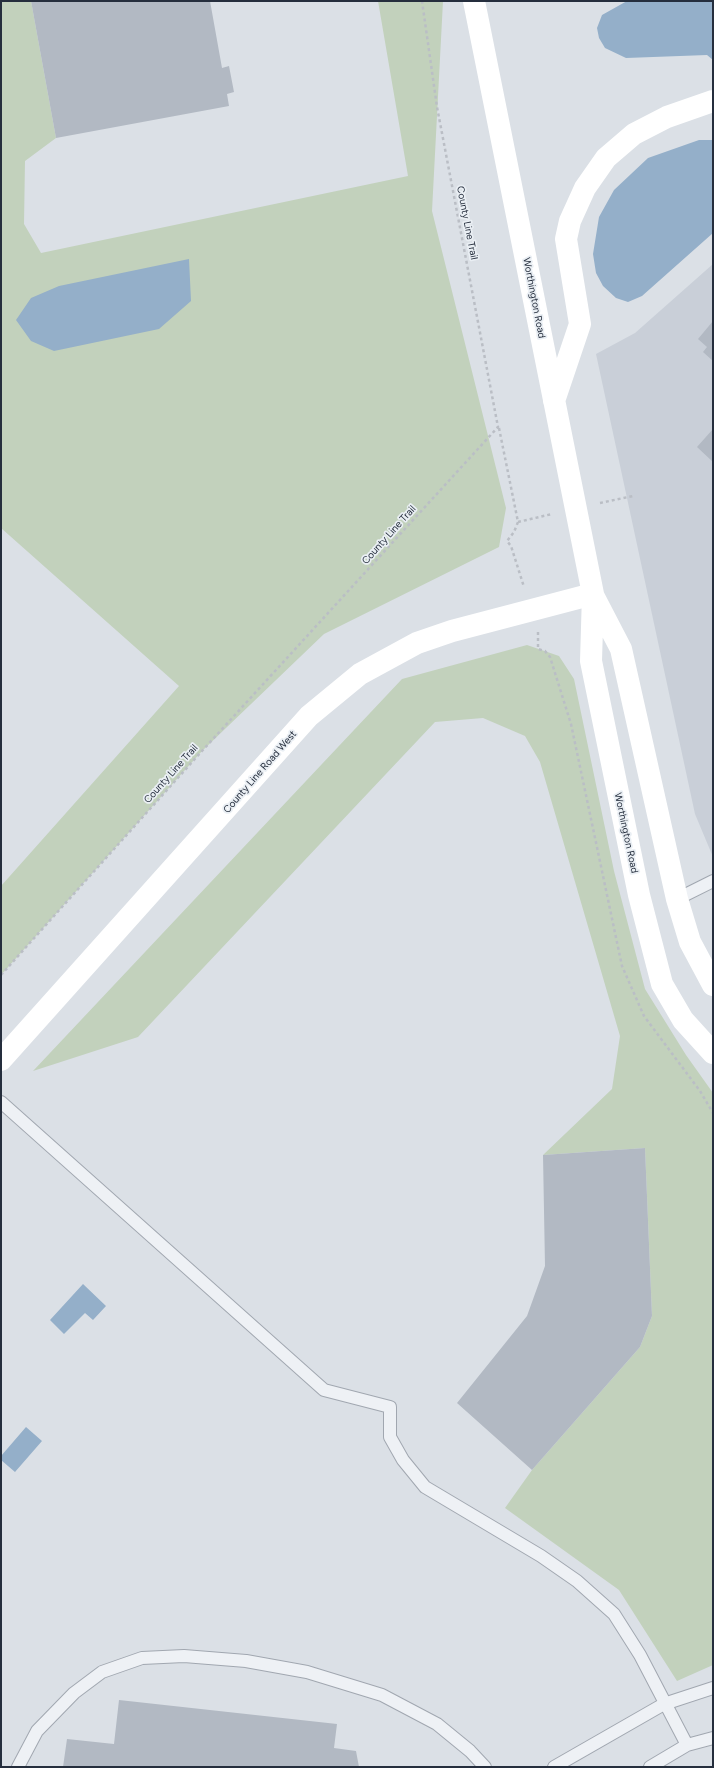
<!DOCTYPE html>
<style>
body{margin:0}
#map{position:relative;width:714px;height:1768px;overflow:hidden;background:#dbe0e6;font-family:Figtree,sans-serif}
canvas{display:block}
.frame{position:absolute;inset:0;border:2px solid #252e3d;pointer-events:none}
</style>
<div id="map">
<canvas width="714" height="1768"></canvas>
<div class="frame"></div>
</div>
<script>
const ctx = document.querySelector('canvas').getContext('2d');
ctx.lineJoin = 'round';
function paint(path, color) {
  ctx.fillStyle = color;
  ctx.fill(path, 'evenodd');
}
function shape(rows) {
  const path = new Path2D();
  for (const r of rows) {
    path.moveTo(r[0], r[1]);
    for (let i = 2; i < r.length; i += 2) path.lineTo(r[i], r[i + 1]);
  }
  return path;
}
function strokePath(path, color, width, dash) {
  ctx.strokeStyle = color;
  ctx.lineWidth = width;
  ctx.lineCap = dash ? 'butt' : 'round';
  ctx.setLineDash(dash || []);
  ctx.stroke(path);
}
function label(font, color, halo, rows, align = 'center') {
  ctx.font = font + ' Figtree,sans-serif';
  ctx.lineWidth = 3.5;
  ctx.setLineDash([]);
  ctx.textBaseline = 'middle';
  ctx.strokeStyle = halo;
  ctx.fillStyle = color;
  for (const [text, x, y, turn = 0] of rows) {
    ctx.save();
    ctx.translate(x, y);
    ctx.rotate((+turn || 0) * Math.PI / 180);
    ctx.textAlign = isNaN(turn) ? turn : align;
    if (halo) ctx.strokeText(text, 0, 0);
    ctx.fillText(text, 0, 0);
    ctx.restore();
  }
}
paint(shape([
 [713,264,713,857,695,814,596,354,635,333]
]), '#c9cfd8');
paint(shape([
 [1,1,31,1,56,138,25,161,24,224,41,253,408,176,378,1,443,1,432,211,506,508,499,547,324,634,202,751,1,975,1,886,179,686,1,528],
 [527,645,559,656,574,679,614,871,645,989,686,1055,713,1093,713,1665,677,1681,619,1590,505,1508,532,1470,640,1347,652,1316,645,1148,543,1155,612,1089,620,1036,540,762,525,736,483,718,435,722,138,1037,33,1071,402,679]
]), '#c2d1bc');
paint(shape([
 [627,1,713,1,713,60,707,55,626,58,605,48,599,38,597,28,602,15],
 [699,140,713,140,713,233,642,296,628,302,616,298,603,286,596,273,593,254,599,217,614,190,648,158],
 [189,259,191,301,159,329,54,351,31,341,16,320,31,298,59,286],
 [83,1284,106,1306,93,1320,85,1313,64,1334,50,1320],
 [26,1427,42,1441,15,1472,1,1460,1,1456]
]), '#94afc9');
paint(shape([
 [31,1,210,1,222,68,229,66,234,92,227,94,229,106,56,138],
 [713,321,713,361,703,352,707,347,698,339],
 [713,429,713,462,697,447],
 [645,1148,652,1316,640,1347,532,1470,457,1403,527,1316,545,1266,543,1155],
 [119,1700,337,1724,334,1748,356,1751,359,1767,63,1767,67,1739,114,1744]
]), '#b2b9c3');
const lane = shape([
 [677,899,713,881],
 [1,1102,324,1390,390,1407,390,1437,403,1460,425,1487,541,1556,577,1581,614,1614,640,1655,687,1745],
 [18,1767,37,1731,74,1693,102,1672,142,1658,184,1656,246,1661,307,1672,382,1695,437,1724,470,1751,485,1767],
 [554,1767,664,1704,713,1688],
 [650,1767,687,1745,713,1738]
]);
strokePath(lane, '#a1a7b0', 14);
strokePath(shape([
 [499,428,518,522,514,532,507,541,511,546,524,587],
 [600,503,633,496],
 [518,522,552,514],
 [538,632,538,649,545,651,550,657,571,724,622,966,644,1016,700,1091,713,1113],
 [1,975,202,751,498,427,437,107,422,1]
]), '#babec5', 2.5, [3, 3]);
strokePath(lane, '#eef1f5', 12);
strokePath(shape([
 [474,1,593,594,591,661,639,895,662,984,683,1020,713,1053],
 [554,401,580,324,566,239,570,221,585,188,606,158,634,134,667,117,713,101],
 [594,597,621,649,677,899,690,942,713,985],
 [1,1060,309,716,360,674,417,643,452,631,593,594]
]), '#fff', 22);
label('10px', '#252e3d', '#eaeff4', [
 ["County Line Trail",467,223,79],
 ["Worthington Road",534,298,79],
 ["County Line Trail",389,535,-48],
 ["County Line Road West",260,772,-49],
 ["County Line Trail",171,774,-48],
 ["Worthington Road",626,833,78]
]);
</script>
